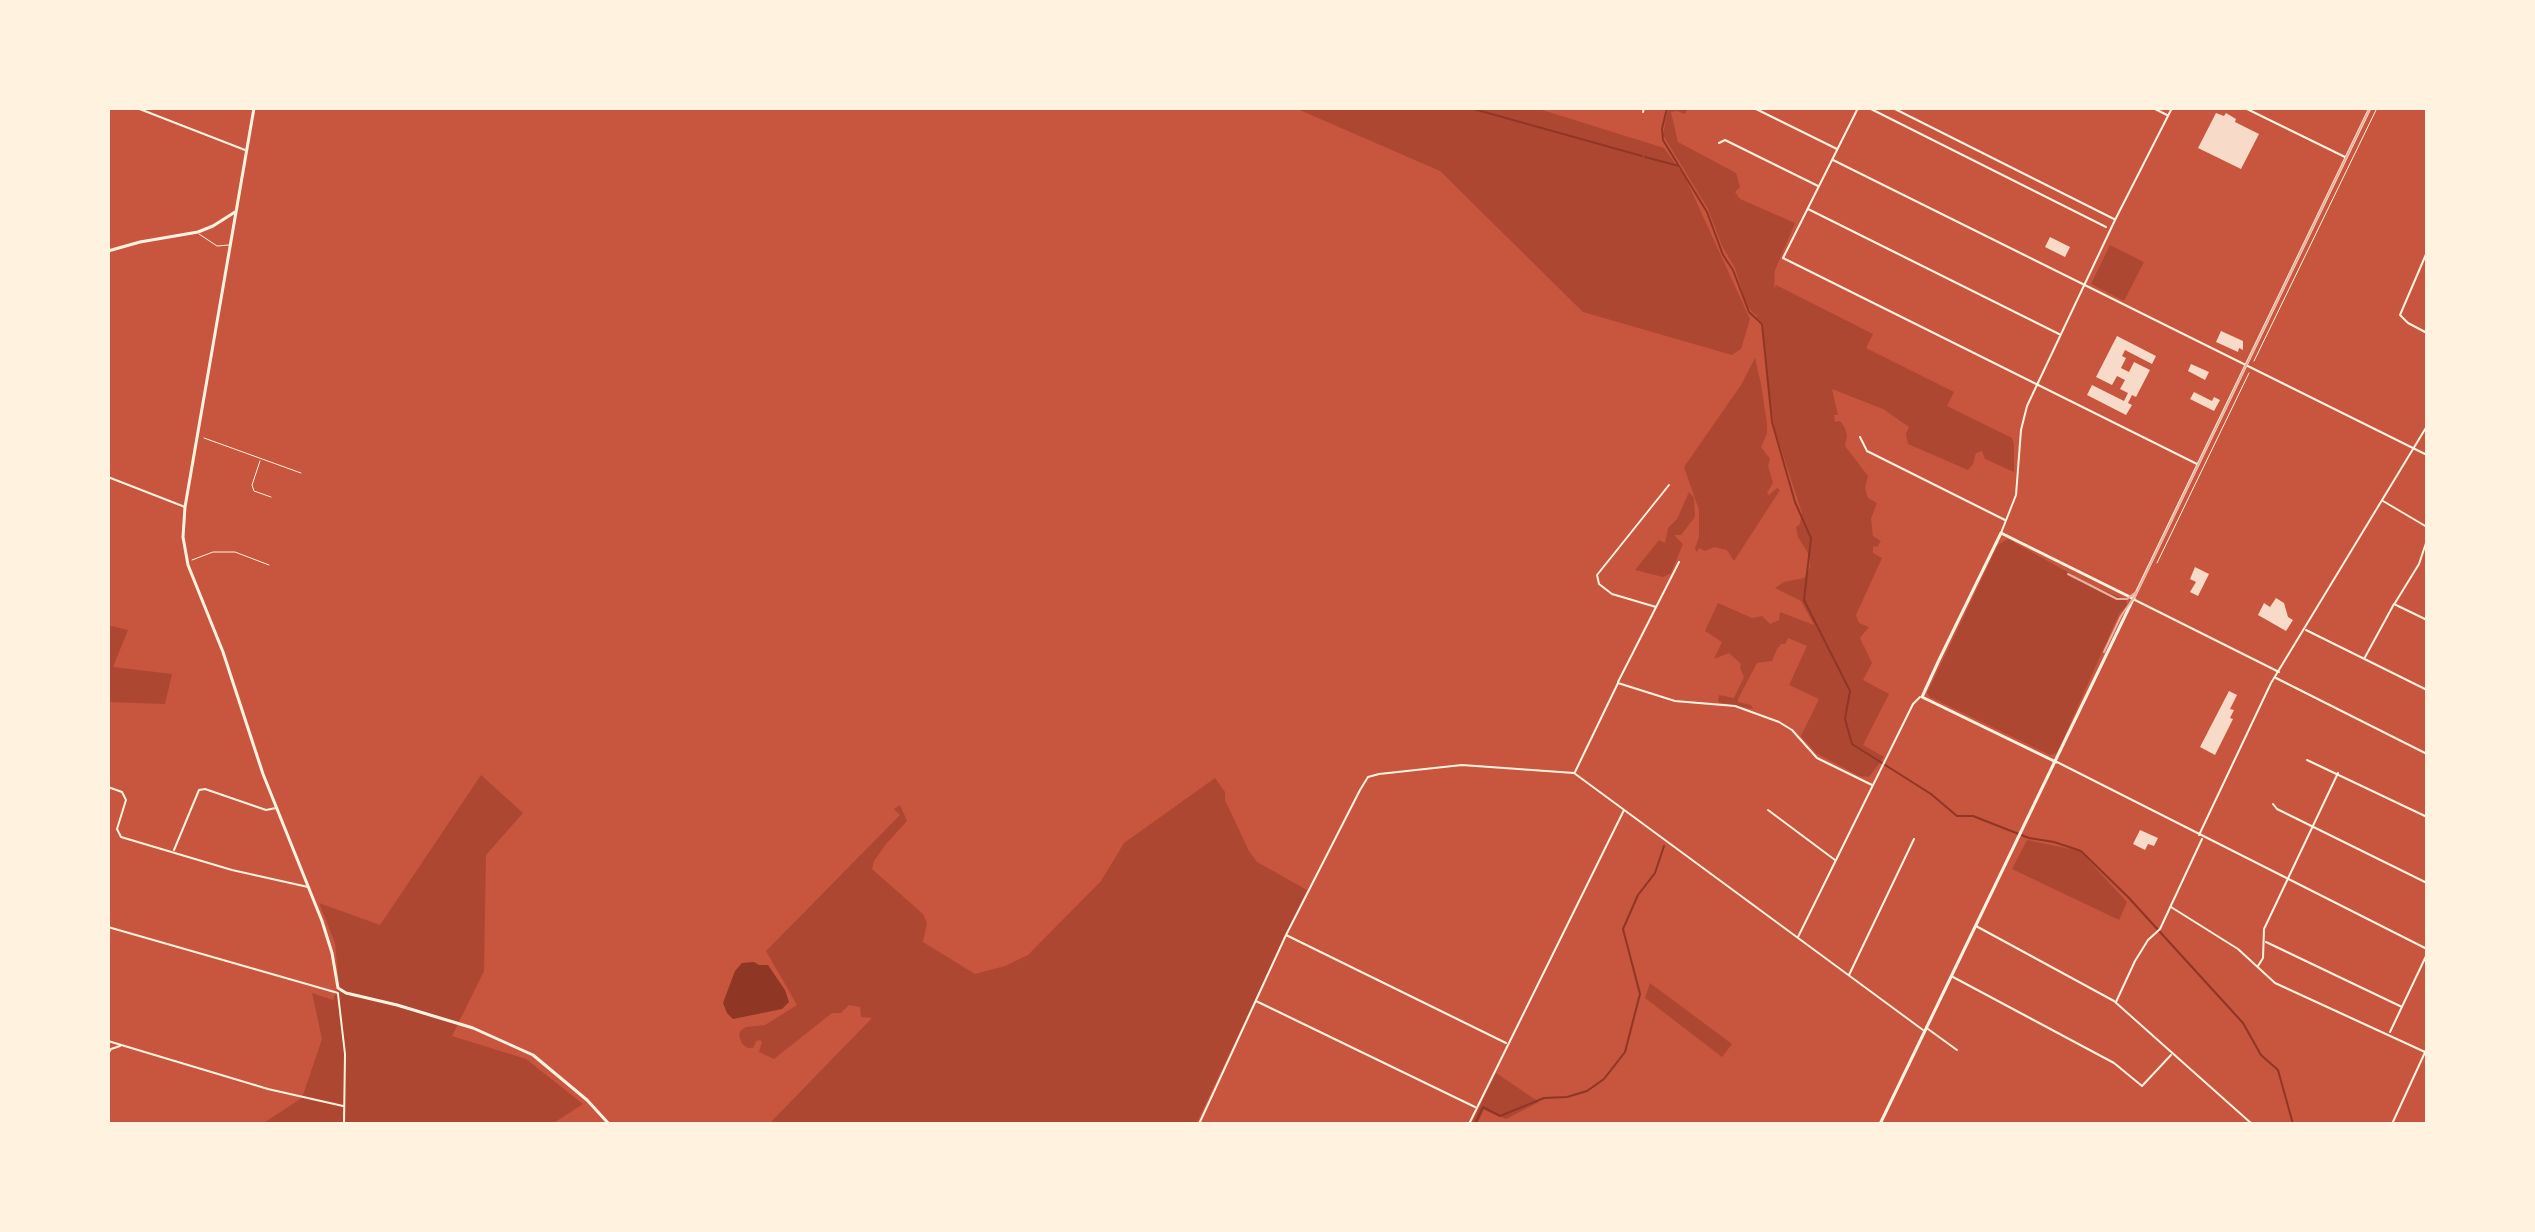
<!DOCTYPE html>
<style>
body{margin:0}
#map{position:relative;width:2535px;height:1232px;overflow:hidden;background:#c8553d;font-family:"Varela Round",sans-serif}
canvas{display:block}
.frame{position:absolute;inset:0;border:110px solid #fff3e0;pointer-events:none}
</style>
<div id="map">
<canvas width="2535" height="1232"></canvas>
<div class="frame"></div>
</div>
<script>
const ctx = document.querySelector('canvas').getContext('2d');
ctx.lineJoin = 'round';
function paint(path, color) {
  ctx.fillStyle = color;
  ctx.fill(path, 'evenodd');
}
function shape(rows) {
  const path = new Path2D();
  for (const r of rows) {
    path.moveTo(r[0], r[1]);
    for (let i = 2; i < r.length; i += 2) path.lineTo(r[i], r[i + 1]);
  }
  return path;
}
function strokePath(path, color, width, dash) {
  ctx.strokeStyle = color;
  ctx.lineWidth = width;
  ctx.lineCap = dash ? 'butt' : 'round';
  ctx.setLineDash(dash || []);
  ctx.stroke(path);
}
paint(shape([
 [1295,108,1536,108,1664,148,1685,177,1750,319,1741,349,1732,355,1583,312,1440,171],
 [1668,108,1688,108,1685,114,1677,111,1671,112,1678,142,1736,173,1740,187,1735,192,1740,199,1795,223,1775,270,1774,289,1776,285,1873,334,1866,348,1954,392,1947,406,2012,438,2014,444,2014,472,1985,459,1982,451,1976,453,1973,464,1968,470,1908,444,1906,434,1909,427,1883,409,1832,389,1838,415,1834,415,1835,422,1840,421,1845,428,1847,436,1845,446,1868,476,1865,488,1868,498,1877,503,1871,519,1873,536,1881,541,1877,547,1873,546,1873,553,1882,558,1856,615,1859,623,1869,627,1860,638,1872,663,1863,680,1889,694,1863,745,1884,757,1869,777,1859,776,1816,753,1801,736,1819,699,1789,685,1807,646,1788,638,1785,644,1781,644,1777,649,1772,661,1757,663,1738,699,1738,702,1751,705,1753,709,1718,702,1719,695,1734,698,1744,677,1740,668,1741,664,1729,653,1714,659,1722,642,1705,631,1718,603,1752,618,1762,616,1770,624,1779,620,1780,612,1814,625,1801,601,1775,588,1784,582,1804,578,1810,567,1809,555,1798,537,1796,527,1800,524,1802,513,1774,427,1767,376,1763,323,1756,317,1758,314,1755,315,1747,306,1735,268,1722,246,1708,209,1663,135],
 [2110,245,2144,262,2124,301,2091,284],
 [1755,358,1761,384,1767,424,1767,434,1761,447,1770,459,1768,466,1773,483,1767,493,1769,495,1777,488,1780,490,1734,561,1727,550,1714,547,1705,551,1699,548,1697,552,1695,549,1699,536,1699,510,1684,467,1741,385],
 [1689,492,1694,498,1695,517,1681,535,1674,535,1683,544,1671,573,1663,577,1635,570,1659,540,1665,543,1668,528,1677,519],
 [2008,539,2091,585,2126,600,2127,605,2119,614,2057,753,2050,755,1930,697,1927,693,1998,545],
 [108,625,128,630,113,667,172,674,165,704,108,702],
 [481,775,523,813,486,855,484,971,452,1036,526,1059,583,1104,552,1124,262,1124,302,1098,322,1039,312,993,333,1000,339,984,335,943,319,903,380,925],
 [1215,778,1225,792,1225,800,1249,851,1257,862,1307,890,1196,1124,769,1124,872,1018,861,1017,860,1007,849,1005,841,1013,832,1013,774,1059,759,1052,762,1042,760,1040,756,1041,753,1048,748,1048,742,1044,739,1035,741,1030,746,1027,765,1025,797,1005,766,951,900,815,894,809,900,805,907,821,886,844,874,861,872,869,923,914,927,923,923,942,975,974,1005,966,1028,955,1101,881,1124,843],
 [2027,840,2080,851,2127,902,2119,920,2012,869],
 [1650,983,1732,1044,1722,1057,1645,998],
 [1496,1073,1539,1102,1506,1119,1484,1110,1477,1124,1471,1124]
]), '#ae4732');
paint(shape([
 [754,962,759,965,768,965,785,990,789,1002,782,1009,733,1019,727,1013,723,1003,735,971,742,963]
]), '#8f3625');
strokePath(shape([
 [1470,108,1642,156],
 [1667,108,1662,129,1663,140,1707,212,1723,255,1733,270,1749,312,1762,324,1772,422,1795,502,1811,538,1804,600,1850,691,1845,719,1852,744,1931,794,1957,816,1973,816,2029,838,2054,842,2081,851,2129,898,2243,1023,2261,1055,2278,1070,2293,1124],
 [1645,157,1679,166],
 [1475,1124,1483,1107,1500,1116,1544,1098,1567,1097,1587,1091,1604,1079,1625,1052,1640,994,1623,929,1638,895,1655,873,1664,846]
]), '#8f3625', 2);
paint(shape([
 [2216,113,2224,116,2226,113,2236,119,2235,122,2259,134,2241,169,2198,148],
 [2050,237,2070,247,2065,257,2045,247],
 [2221,331,2243,341,2243,350,2239,348,2238,352,2216,342],
 [2117,336,2156,356,2152,364,2125,350,2122,356,2126,358,2121,368,2129,372,2134,362,2150,370,2136,397,2132,395,2128,403,2132,405,2126,415,2087,395,2092,385,2124,401,2128,393,2120,389,2125,380,2117,376,2112,385,2096,377],
 [2191,364,2209,372,2205,380,2188,371],
 [2194,392,2212,401,2214,397,2220,400,2214,411,2190,399],
 [2195,567,2209,574,2198,596,2190,592,2196,582,2190,579],
 [2276,598,2284,603,2288,617,2293,620,2286,631,2258,615,2264,603,2270,607],
 [2229,691,2237,695,2230,709,2234,710,2230,718,2233,719,2215,755,2200,747],
 [2140,830,2158,838,2154,846,2148,844,2145,850,2133,844]
]), '#f7dbc8');
strokePath(shape([
 [2254,361,2377,108],
 [204,438,301,473],
 [260,461,252,485,254,491,271,497],
 [192,560,213,552,235,552,269,565],
 [2157,563,2249,373]
]), '#fff3e0', 1);
strokePath(shape([
 [199,234,217,246,229,245]
]), '#fff3e0', 1);
strokePath(shape([
 [1869,108,2106,227]
]), '#fff3e0', 2);
strokePath(shape([
 [137,108,245,150],
 [1754,108,1837,149],
 [1858,108,1783,258,2197,464],
 [1893,108,2114,219],
 [2153,108,2167,115],
 [2245,108,2345,157],
 [1643,112,1644,108],
 [1719,143,1725,140,1818,186],
 [1833,160,2427,455],
 [1808,209,2059,334],
 [2427,252,2400,315,2408,323,2427,333],
 [1860,437,1867,451,2005,520],
 [108,477,185,507],
 [2383,501,2427,527],
 [2001,533,2016,495,2021,430,2027,406,2115,220,2172,108],
 [2135,600,2279,672],
 [2395,603,2419,564,2427,540],
 [1656,607,1612,594,1599,584,1597,575,1669,485],
 [2306,630,2427,690],
 [2364,659,2394,604,2427,620],
 [2276,678,2427,754],
 [1618,682,1679,562],
 [2307,760,2427,817],
 [2057,762,2427,949],
 [1575,772,1618,683,1675,701,1735,706,1779,722,1792,730,1817,758,1872,785],
 [108,787,122,792,126,800,117,829,121,837,232,870,308,887],
 [2273,804,2277,809,2427,883],
 [1768,810,1835,860],
 [2199,835,2271,683,2427,426],
 [174,850,199,790,205,789,266,810,276,808],
 [2171,907,2238,949,2275,983,2425,1052],
 [1976,926,2114,1001,2252,1124],
 [108,927,338,993],
 [1286,935,1506,1043],
 [1798,937,1913,704,1920,697],
 [2266,942,2402,1007],
 [2258,966,2263,958,2264,929,2338,773],
 [1849,975,1914,839],
 [1953,977,2114,1063,2142,1086,2171,1055],
 [338,994,345,1054,344,1124],
 [1256,1001,1475,1107],
 [2116,1002,2135,961,2148,940,2160,929,2202,839],
 [1928,1029,1957,1050],
 [2390,1032,2427,954],
 [108,1041,268,1089,343,1106],
 [108,1054,111,1049,120,1046],
 [1199,1124,1286,935,1360,790,1368,777,1379,774,1462,765,1574,773,1923,1030],
 [1469,1124,1624,810],
 [2392,1124,2427,1048]
]), '#fff3e0', 2);
strokePath(shape([
 [254,108,185,507,183,537,188,565,223,652,263,774,322,921,332,953,338,988,346,993,397,1005,473,1028,533,1055,587,1100,609,1124],
 [108,251,140,242,198,232,213,226,235,212],
 [2056,762,1922,697,1939,660,2001,533,2134,599]
]), '#fff3e0', 3);
strokePath(shape([
 [1880,1124,2370,108]
]), '#fff3e0', 3);
strokePath(shape([
 [2068,574,2117,599,2127,599,2136,592],
 [2104,652,2121,616,2135,596,2370,108]
]), '#e9b49f', 2);
</script>
